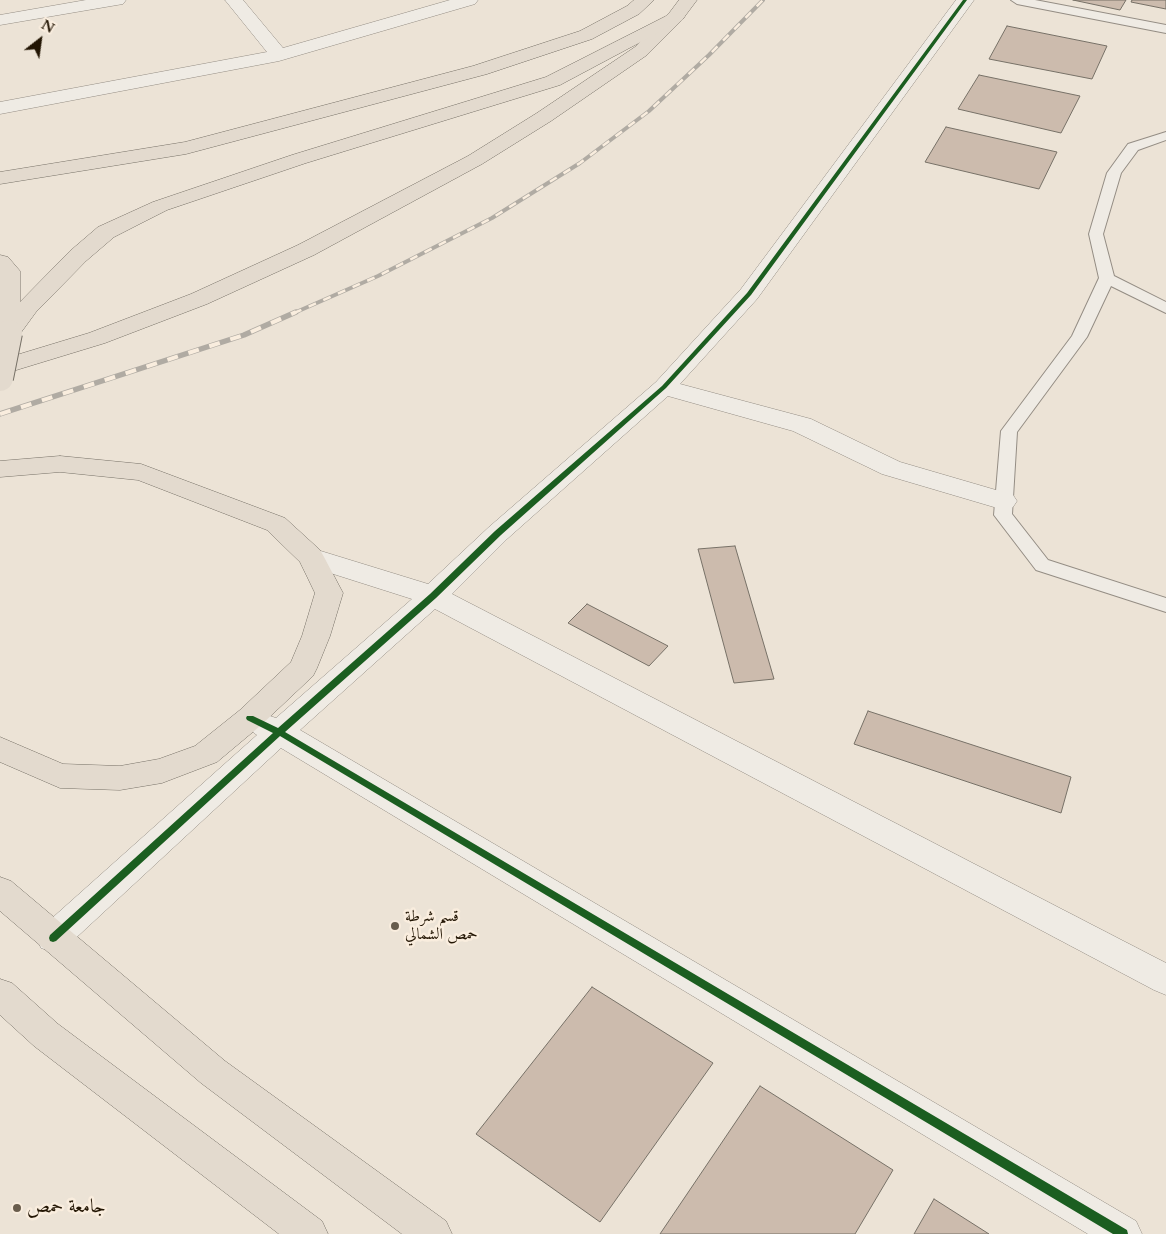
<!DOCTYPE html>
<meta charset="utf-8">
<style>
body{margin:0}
#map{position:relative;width:1166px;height:1234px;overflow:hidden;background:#ece3d6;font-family:Cardo,serif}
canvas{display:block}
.north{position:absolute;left:15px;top:15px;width:50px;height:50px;-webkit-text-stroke:4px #f9edde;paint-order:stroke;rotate:30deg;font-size:14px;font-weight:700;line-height:20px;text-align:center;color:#221503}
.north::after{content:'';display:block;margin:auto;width:18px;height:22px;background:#221503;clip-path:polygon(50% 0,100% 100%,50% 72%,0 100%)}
</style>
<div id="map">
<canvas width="1166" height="1234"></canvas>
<div class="north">N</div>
</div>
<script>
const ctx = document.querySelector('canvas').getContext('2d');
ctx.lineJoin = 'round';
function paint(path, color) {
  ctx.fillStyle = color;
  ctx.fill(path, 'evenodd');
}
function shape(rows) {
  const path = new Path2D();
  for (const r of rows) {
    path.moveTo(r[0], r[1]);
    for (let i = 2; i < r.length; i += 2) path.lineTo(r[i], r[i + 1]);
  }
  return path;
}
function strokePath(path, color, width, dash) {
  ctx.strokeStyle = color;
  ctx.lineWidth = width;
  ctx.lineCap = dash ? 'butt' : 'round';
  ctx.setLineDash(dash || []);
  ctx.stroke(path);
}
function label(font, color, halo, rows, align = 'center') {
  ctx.font = font + ' Cardo,Amiri,serif';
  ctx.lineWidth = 5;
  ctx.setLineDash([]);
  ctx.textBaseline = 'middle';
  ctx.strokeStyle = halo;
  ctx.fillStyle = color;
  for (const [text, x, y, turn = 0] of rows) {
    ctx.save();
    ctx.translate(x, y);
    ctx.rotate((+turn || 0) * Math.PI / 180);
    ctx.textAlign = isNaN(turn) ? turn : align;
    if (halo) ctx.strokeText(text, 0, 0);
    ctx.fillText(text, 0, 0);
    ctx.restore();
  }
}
const building = shape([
 [1073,0,1126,0,1120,10,1073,0],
 [1132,0,1166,0,1166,9,1131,2,1132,0],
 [1007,26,1107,46,1092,79,989,59,1007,26],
 [979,75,1080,96,1061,133,958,109,979,75],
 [946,127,1057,152,1039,189,925,162,946,127],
 [735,546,774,679,734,683,698,549,735,546],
 [587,604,668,646,649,666,568,623,587,604],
 [868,711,1071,777,1061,813,854,744,868,711],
 [592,987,713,1063,600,1222,476,1134,592,987],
 [760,1086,893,1170,855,1234,660,1234,760,1086],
 [934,1199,989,1234,914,1234,934,1199]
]);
paint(building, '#ccbbad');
strokePath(building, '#777167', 1);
const lane = shape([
 [1011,0,1035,0,1166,25,1166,33,1017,4,1011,0],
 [1166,132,1166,140,1138,150,1121,173,1103,234,1114,276,1166,302,1166,313,1111,286,1087,337,1017,432,1012,514,1048,560,1166,598,1166,612,1036,570,994,515,1001,431,1072,336,1099,278,1089,234,1107,173,1128,144,1166,132]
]);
const street = shape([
 [86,0,126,0,123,4,117,5,0,25,0,15,86,0],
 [225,0,243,0,283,48,450,0,478,0,475,4,279,61,0,114,0,102,267,52,225,0],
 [956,0,974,0,757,299,680,384,811,419,900,462,1013,495,1017,501,1013,507,1004,510,882,474,793,431,668,396,507,539,452,594,1166,963,1166,995,1154,990,435,609,300,730,1136,1221,1142,1234,1088,1234,281,748,65,948,53,952,41,948,37,938,41,928,257,735,254,733,249,725,254,717,264,714,276,718,412,599,302,564,298,557,302,550,311,548,428,584,489,527,656,382,741,289,956,0]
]);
const primary = shape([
 [634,0,654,0,639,14,592,39,487,74,186,154,0,184,0,172,185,142,473,66,580,31,627,6,634,0],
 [679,0,697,0,682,20,647,55,551,121,482,164,314,255,207,304,105,343,0,375,0,360,89,333,191,294,298,245,468,156,537,113,635,47,670,12,679,0]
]);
const highway = shape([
 [676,11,682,12,685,16,682,20,560,85,306,163,167,210,114,237,86,261,36,312,17,338,9,340,0,337,0,255,8,257,20,271,20,302,70,251,98,227,153,202,292,155,546,77,676,11],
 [60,456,141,464,285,518,320,550,324,557,343,593,330,636,317,668,313,676,260,726,217,762,162,783,120,790,60,788,0,762,0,737,63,764,120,766,159,759,195,746,240,710,291,662,302,636,315,593,300,562,267,530,138,480,60,472,0,477,0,461,60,456],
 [0,877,11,881,225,1061,446,1221,452,1234,402,1234,201,1083,0,911,0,877],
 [0,979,12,983,58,1024,322,1221,328,1234,279,1234,34,1046,0,1015,0,979]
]);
strokePath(lane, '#948d84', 2);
strokePath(street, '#948d84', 1);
strokePath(primary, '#777167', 1);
strokePath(highway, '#777167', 1);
paint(lane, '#efebe4');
paint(street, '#efebe4');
paint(primary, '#e3dace');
paint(highway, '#e3dace');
const railFar1 = shape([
 [294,313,378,276,492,218,580,163,649,111,709,55,763,0]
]);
const rail = shape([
 [0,414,244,335,296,312]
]);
strokePath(railFar1, '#b0aba3', 4);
strokePath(rail, '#b0aba3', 5.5);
strokePath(railFar1, '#f9edde', 2.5, [8]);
strokePath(rail, '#f9edde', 4, [11]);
const highwayBridge = shape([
 [0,378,9,333]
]);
strokePath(highwayBridge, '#777167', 28, []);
strokePath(highwayBridge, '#e3dace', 26);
paint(shape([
 [963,0,967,0,751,295,666,388,501,535,436,598,285,732,1127,1230,1128,1234,1113,1234,280,736,56,941,53,942,50,941,49,938,50,935,273,733,247,720,246,718,247,716,253,716,278,728,430,594,495,531,662,386,747,293,963,0]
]), '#1b5e20');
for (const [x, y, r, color] of [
 [395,926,5,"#695d4d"],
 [17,1208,5,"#695d4d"]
]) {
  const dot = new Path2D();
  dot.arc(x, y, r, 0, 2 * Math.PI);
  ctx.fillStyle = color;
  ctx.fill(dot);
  strokePath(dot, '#f9edde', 2);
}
label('16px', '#221503', '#f9edde', [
 ["قسم شرطة",405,917],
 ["حمص الشمالي",405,935]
], 'left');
label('19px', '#221503', '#f9edde', [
 ["جامعة حمص",27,1208]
], 'left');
</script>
